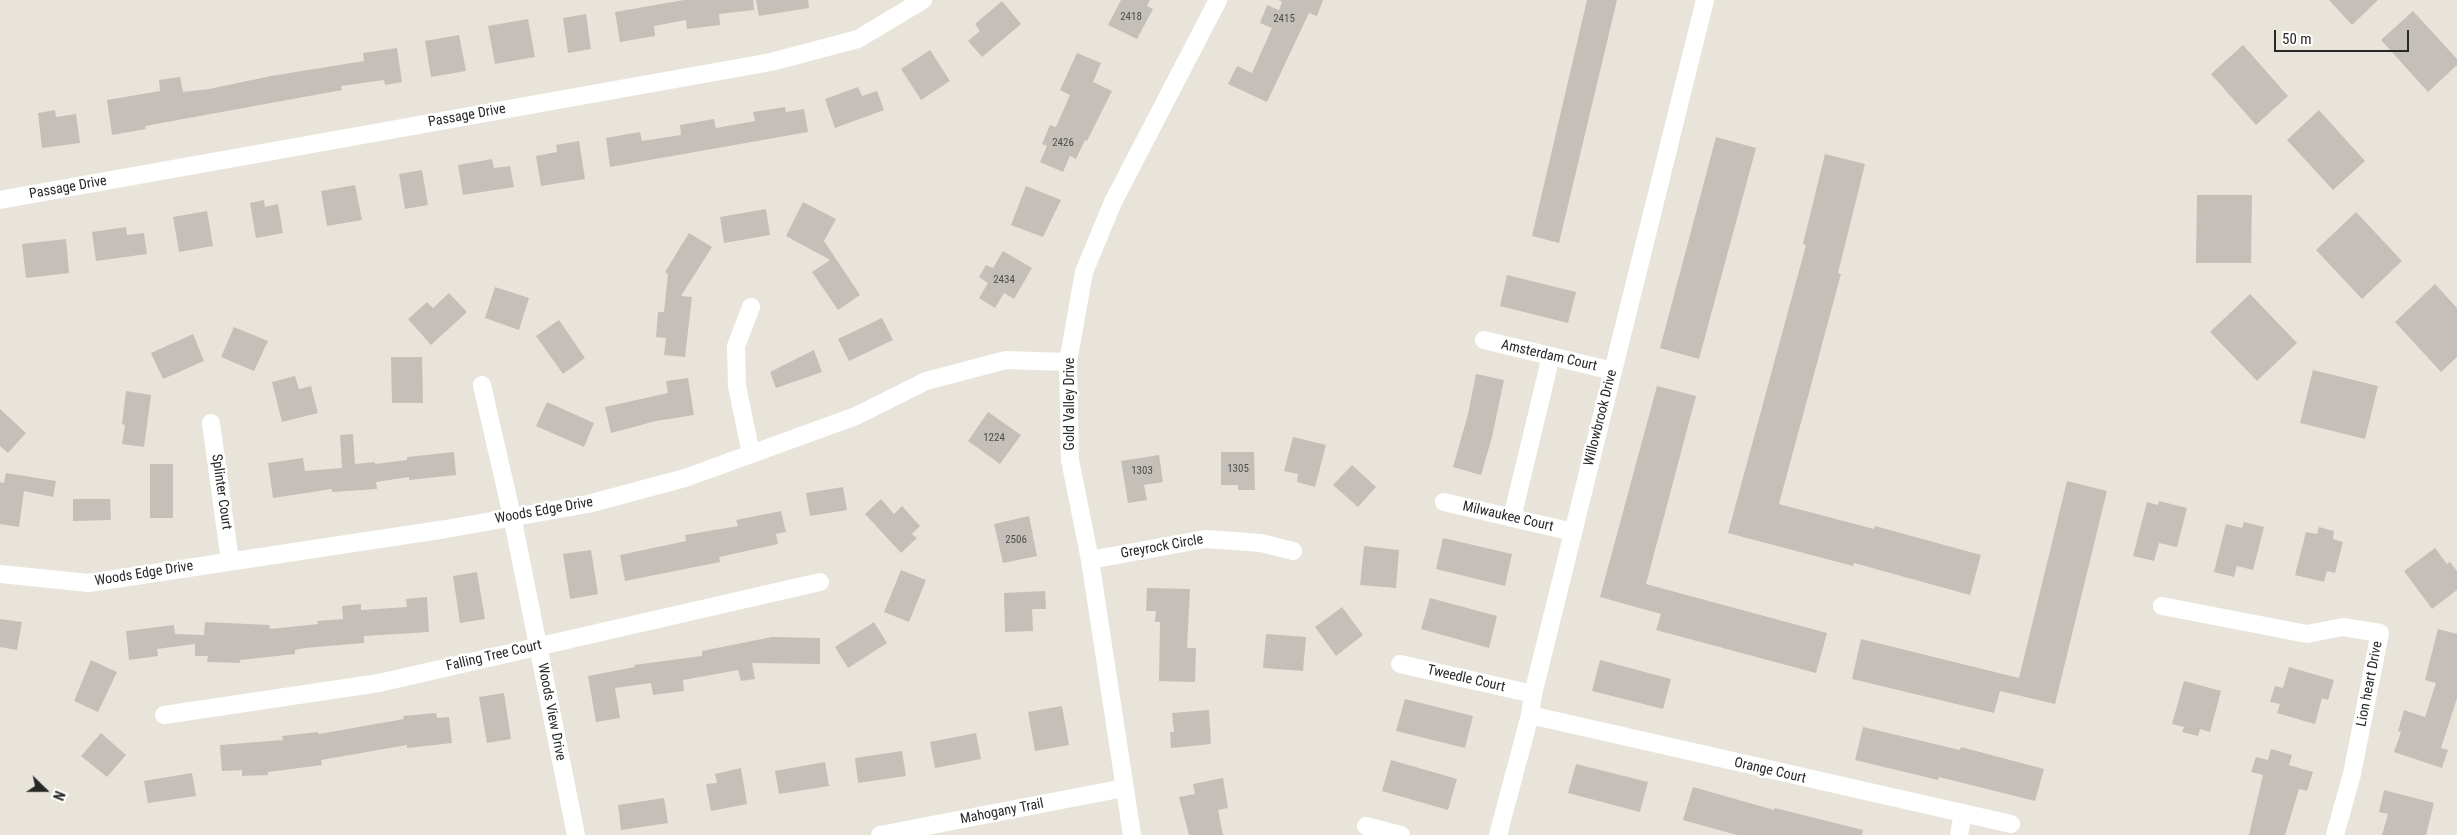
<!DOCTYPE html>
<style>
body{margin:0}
#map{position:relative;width:2457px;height:835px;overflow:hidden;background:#e8e4d9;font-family:"Roboto Condensed",sans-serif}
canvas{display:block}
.north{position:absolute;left:20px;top:765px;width:50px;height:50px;-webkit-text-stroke:4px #fff;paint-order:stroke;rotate:112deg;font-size:14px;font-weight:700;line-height:20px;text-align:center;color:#272727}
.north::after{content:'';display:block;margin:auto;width:18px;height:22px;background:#272727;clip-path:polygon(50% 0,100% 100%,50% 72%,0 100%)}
.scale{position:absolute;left:2274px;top:30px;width:135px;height:22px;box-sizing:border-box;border:2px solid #272727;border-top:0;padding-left:6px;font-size:15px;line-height:18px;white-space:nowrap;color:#272727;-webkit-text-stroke:4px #fff;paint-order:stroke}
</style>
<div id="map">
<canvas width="2457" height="835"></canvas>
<div class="north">N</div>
<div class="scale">50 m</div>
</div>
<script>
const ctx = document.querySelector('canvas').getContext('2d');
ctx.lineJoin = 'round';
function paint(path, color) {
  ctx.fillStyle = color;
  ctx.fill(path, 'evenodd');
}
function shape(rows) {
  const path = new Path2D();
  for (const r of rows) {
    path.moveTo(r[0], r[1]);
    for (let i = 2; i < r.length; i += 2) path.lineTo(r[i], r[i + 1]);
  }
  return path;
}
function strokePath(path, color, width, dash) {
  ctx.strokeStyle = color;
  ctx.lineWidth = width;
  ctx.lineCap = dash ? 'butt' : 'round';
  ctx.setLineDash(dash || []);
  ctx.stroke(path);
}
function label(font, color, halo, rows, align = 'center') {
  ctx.font = font + ' "Roboto Condensed",sans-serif';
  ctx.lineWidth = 5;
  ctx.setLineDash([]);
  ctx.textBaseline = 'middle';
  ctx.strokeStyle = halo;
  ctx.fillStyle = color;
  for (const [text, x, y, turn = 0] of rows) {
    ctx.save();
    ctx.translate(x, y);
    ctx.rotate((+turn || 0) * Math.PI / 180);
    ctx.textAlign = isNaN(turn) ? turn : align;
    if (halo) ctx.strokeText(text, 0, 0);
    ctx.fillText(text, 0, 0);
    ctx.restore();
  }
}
paint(shape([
 [684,0,753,0,754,10,719,14,720,25,687,29,686,20,654,26,655,36,620,42,615,12],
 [756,0,808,0,809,8,759,16],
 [1121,0,1150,0,1147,6,1153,9,1137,39,1108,25],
 [1279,0,1323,0,1317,16,1309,13,1267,102,1228,84,1237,66,1252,73,1272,28,1260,23,1267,5,1279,10,1282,2],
 [1587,0,1617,0,1559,243,1532,236],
 [2329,0,2378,0,2352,25],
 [1002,1,1021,24,982,57,968,41,980,31,975,24],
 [2413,11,2457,59,2457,65,2428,92,2381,40],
 [586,14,591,49,568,53,563,18],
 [528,19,535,57,495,64,488,26],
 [459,35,466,71,431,77,425,41],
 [2243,45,2288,96,2256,125,2211,74],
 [397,48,402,82,385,85,384,80,341,86,342,90,145,126,146,129,112,135,107,100,160,91,159,80,180,77,183,92,209,89,271,76,364,61,363,53],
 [930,50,950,81,921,100,901,69],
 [1077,53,1101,63,1093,82,1112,91,1087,141,1085,140,1076,159,1070,156,1063,172,1040,162,1047,146,1042,144,1050,125,1056,127,1070,95,1060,90],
 [858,87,862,96,877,91,884,110,835,128,825,99],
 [785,107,786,112,804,109,808,132,610,167,606,138,640,132,642,141,681,135,680,125,714,119,716,128,755,121,753,112],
 [55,110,56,117,76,114,80,143,42,148,38,113],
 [2319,110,2365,161,2333,190,2287,140],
 [1716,137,1756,148,1699,359,1660,348],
 [579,141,585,179,541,186,536,156,557,152,556,145],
 [1825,154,1865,164,1838,273,1841,274,1779,504,1874,529,1875,526,1981,555,1970,595,1854,563,1853,566,1728,533,1806,245,1803,244],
 [492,159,494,168,510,166,514,187,463,195,458,165],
 [422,170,428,205,405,209,399,174],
 [355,185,362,220,327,226,321,191],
 [1026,186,1061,200,1043,237,1011,225],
 [2197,195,2252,195,2251,263,2196,263],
 [264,200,265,207,278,204,283,233,256,238,250,203],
 [803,202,836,219,824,241,860,295,838,310,812,272,830,260,786,236],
 [766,209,770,235,724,243,720,217],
 [207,211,213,246,179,252,173,217],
 [2356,212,2402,261,2362,299,2316,250],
 [126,227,127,235,144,233,147,254,96,261,92,232],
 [689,233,712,247,681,296,692,297,685,357,664,355,666,338,656,337,658,312,664,312,668,274,665,272],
 [66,239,69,273,26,278,22,244],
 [1003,251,1032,268,1014,299,1004,293,995,308,979,298,988,283,979,277,986,265,993,268],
 [1507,275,1576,292,1568,323,1500,306],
 [2435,284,2457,308,2457,357,2441,372,2395,322],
 [495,287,529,298,519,330,485,318],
 [449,293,467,312,431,345,408,319,427,302,433,308],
 [2250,294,2297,343,2257,381,2210,332],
 [882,318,893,340,849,361,838,339],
 [559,320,585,358,563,374,536,336],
 [234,327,268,341,254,371,221,357],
 [193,334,204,361,163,379,151,353],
 [814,350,822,372,776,388,770,372],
 [391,357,422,357,423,403,392,403],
 [2313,370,2378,386,2365,439,2300,423],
 [1476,374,1504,380,1492,437,1481,475,1453,467,1468,414],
 [295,376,299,389,311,386,318,413,282,422,272,382],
 [688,378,694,415,656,421,611,433,605,407,668,393,666,381],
 [1657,386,1696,396,1646,584,1827,633,1816,673,1656,630,1661,614,1600,597],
 [126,391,151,395,144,447,122,444,125,425,122,424],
 [547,402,594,423,584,447,536,426],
 [0,409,26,433,8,453,0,446],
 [988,412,1021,435,1000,464,968,441],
 [353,434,355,464,375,462,375,464,407,460,407,457,454,452,456,475,409,480,409,477,376,482,377,489,332,492,332,489,273,498,268,463,303,458,305,471,342,468,340,435],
 [1293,437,1326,445,1315,487,1297,482,1298,474,1284,471],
 [1221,452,1254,452,1255,490,1238,490,1238,485,1221,485],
 [1159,455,1163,482,1144,485,1147,500,1128,503,1121,461],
 [150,464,173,464,173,518,150,518],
 [1352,465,1376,487,1358,507,1333,485],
 [6,473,56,481,53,497,24,491,19,527,0,524,0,482,4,483],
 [2067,481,2107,491,2055,704,2000,691,1994,713,1852,679,1861,639,2019,678],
 [843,487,847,510,810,516,806,493],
 [73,499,110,499,111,520,73,521],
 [881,499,894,514,902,506,920,526,912,534,917,538,901,553,865,514],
 [2159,501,2187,508,2177,547,2159,543,2154,561,2133,556,2147,502,2158,505],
 [781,511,786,532,776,534,778,544,719,557,720,562,625,581,620,555,686,541,685,535,738,526,736,520],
 [1029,516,1037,556,1003,563,994,524],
 [2244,522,2264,527,2253,570,2237,566,2234,577,2214,572,2226,524,2242,528],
 [2319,527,2334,531,2333,539,2343,542,2335,573,2327,571,2324,582,2295,575,2306,532,2317,534],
 [1443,538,1512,554,1505,586,1436,569],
 [1364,546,1399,550,1396,588,1360,585],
 [2435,548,2447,564,2450,562,2457,571,2457,590,2432,609,2404,571],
 [591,550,598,594,570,599,563,554],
 [901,570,926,580,909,622,884,612],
 [477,572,485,619,460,623,453,576],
 [1147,588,1190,589,1187,648,1196,648,1195,682,1159,681,1160,622,1155,622,1156,611,1146,611],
 [1045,591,1046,609,1032,609,1033,631,1005,632,1004,593],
 [427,597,429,632,364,636,364,643,305,648,295,650,295,654,240,660,240,663,207,662,208,656,195,656,195,644,157,649,158,656,129,660,126,631,174,625,175,634,204,635,205,622,269,625,270,629,318,624,317,621,343,619,342,606,361,604,361,610,407,607,406,599],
 [1430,598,1497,616,1489,648,1421,629],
 [1342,607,1363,635,1336,656,1315,627],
 [0,619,22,622,17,650,0,647],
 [874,622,887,643,848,668,835,647],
 [2438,629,2457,634,2457,698,2441,748,2448,750,2442,768,2394,752,2401,732,2398,731,2404,710,2425,717,2436,683,2425,680],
 [1266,634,1306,637,1303,671,1263,668],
 [772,637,820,638,820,664,752,663,755,679,741,681,738,670,683,680,684,691,653,695,651,683,615,688,620,718,596,722,588,676,635,667,634,665,702,656,702,651],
 [91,660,117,672,98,712,74,701],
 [1600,660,1671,679,1663,709,1592,691],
 [2289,667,2334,680,2328,700,2322,698,2315,724,2277,713,2280,704,2270,702,2275,686,2283,688],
 [2184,681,2221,691,2210,732,2200,729,2198,736,2182,732,2184,727,2172,724],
 [504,693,511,739,487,743,479,697],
 [1405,699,1473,716,1465,748,1396,731],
 [1062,706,1069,745,1035,751,1028,712],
 [1209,710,1211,744,1171,748,1170,732,1174,732,1172,713],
 [436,713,437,718,449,717,452,743,407,748,407,745,321,760,322,765,268,772,268,775,242,776,242,770,222,771,220,745,283,740,282,736,318,732,319,734,404,719,403,716],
 [1863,727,1960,750,1961,747,2044,769,2035,801,1939,777,1938,780,1855,760],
 [101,733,126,755,107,777,81,756],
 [976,733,981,759,935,768,930,742],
 [2271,749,2292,755,2289,765,2313,772,2307,791,2299,789,2285,835,2249,835,2263,775,2251,772,2256,757,2268,760],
 [902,751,906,776,858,783,855,758],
 [1391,760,1457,779,1448,810,1382,791],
 [825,762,829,786,779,794,775,771],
 [1576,764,1648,782,1640,812,1568,793],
 [741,768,747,804,711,811,706,784,717,783,715,774],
 [192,773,196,796,148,803,144,781],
 [1223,778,1228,808,1218,810,1223,835,1189,835,1179,797,1195,794,1193,784],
 [1693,787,1774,810,1775,808,1863,830,1862,835,1737,835,1683,820],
 [2384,790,2434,803,2426,835,2382,835,2388,814,2379,812],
 [664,798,668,823,621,830,618,805]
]), '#c4c0b9');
strokePath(shape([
 [0,200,771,62,858,39,923,0],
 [751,307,736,346,737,386,751,454],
 [1484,340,1613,371],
 [482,385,512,516,576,835],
 [211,423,230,561],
 [1444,502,1573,532],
 [1512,518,1551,356],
 [1090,560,1205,539,1261,543,1293,551],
 [0,574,89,583,446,529,588,504,685,478,856,416,926,381,1006,360,1068,362],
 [2162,606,2307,634,2343,627,2380,633,2352,774,2335,835],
 [1400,664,1533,694],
 [164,715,379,683,820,582],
 [1530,715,2011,824],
 [1366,826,1401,835],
 [880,835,1124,788],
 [1132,835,1090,560,1070,460,1068,362,1084,272,1113,202,1218,0],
 [1498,835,1530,715,1533,694,1705,0],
 [1959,835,1963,813]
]), '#fff', 18);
label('11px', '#4e4d4c', null, [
 ["2418",1131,17],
 ["2415",1284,19],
 ["2426",1063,143],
 ["2434",1004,280],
 ["1224",994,438],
 ["1305",1238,469],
 ["1303",1142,471],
 ["2506",1016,540]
]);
label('14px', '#272727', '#fff', [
 ["Passage Drive",467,116,-10],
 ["Passage Drive",68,188,-10],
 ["Amsterdam Court",1549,356,13],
 ["Gold Valley Drive",1070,404,-90],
 ["Willowbrook Drive",1601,418,-76],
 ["Splinter Court",221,492,82],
 ["Woods Edge Drive",544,511,-10],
 ["Milwaukee Court",1508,517,13],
 ["Greyrock Circle",1162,547,-10],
 ["Woods Edge Drive",144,574,-9],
 ["Falling Tree Court",494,656,-13],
 ["Tweedle Court",1466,679,13],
 ["Lion heart Drive",2370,684,-79],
 ["Woods View Drive",551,712,79],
 ["Orange Court",1770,771,13],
 ["Mahogany Trail",1002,812,-11]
]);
</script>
